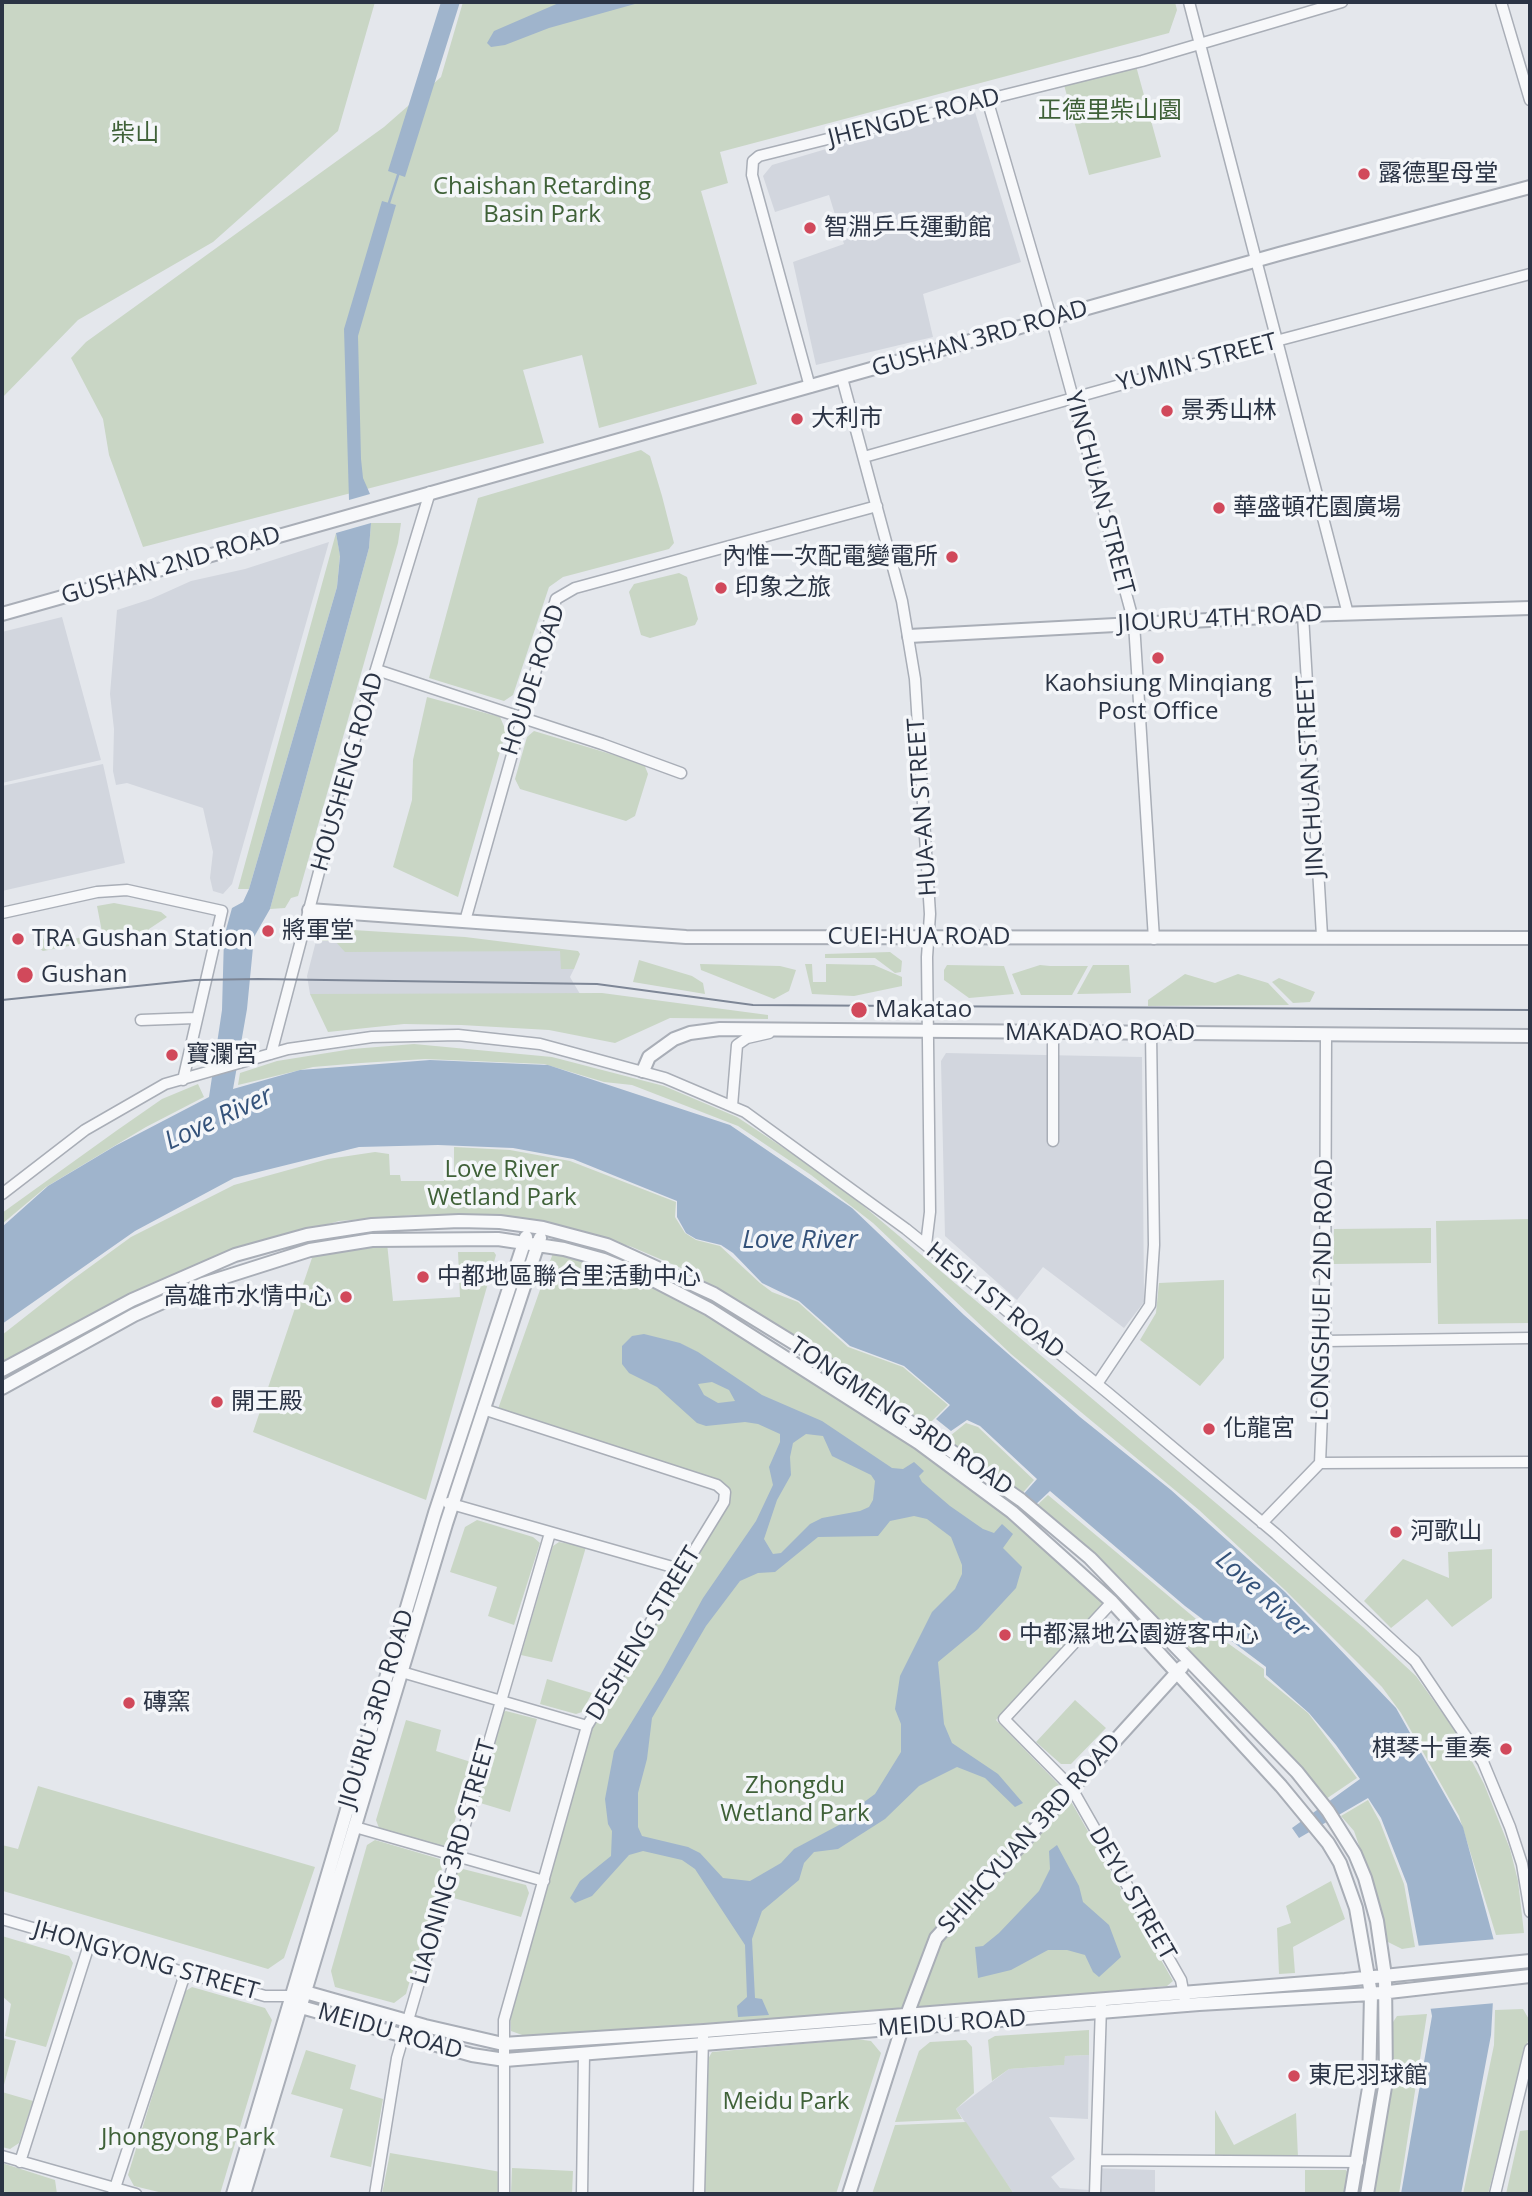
<!DOCTYPE html>
<meta charset="utf-8">
<style>
body{margin:0}
#map{position:relative;width:1532px;height:2196px;overflow:hidden;background:#e4e7ec;font-family:"Open Sans",sans-serif}
canvas{display:block}
.frame{position:absolute;inset:0;border:4px solid #2b3445;pointer-events:none}
</style>
<div id="map">
<canvas width="1532" height="2196"></canvas>
<div class="frame"></div>
</div>
<script>
const ctx = document.querySelector('canvas').getContext('2d');
ctx.lineJoin = 'round';
function paint(path, color) {
  ctx.fillStyle = color;
  ctx.fill(path, 'evenodd');
}
function shape(rows) {
  const path = new Path2D();
  for (const r of rows) {
    path.moveTo(r[0], r[1]);
    for (let i = 2; i < r.length; i += 2) path.lineTo(r[i], r[i + 1]);
  }
  return path;
}
function strokePath(path, color, width, dash) {
  ctx.strokeStyle = color;
  ctx.lineWidth = width;
  ctx.lineCap = dash ? 'butt' : 'round';
  ctx.setLineDash(dash || []);
  ctx.stroke(path);
}
function label(font, color, halo, rows, align = 'center') {
  ctx.font = font + ' "Open Sans","Noto Sans TC",sans-serif';
  ctx.lineWidth = 7;
  ctx.setLineDash([]);
  ctx.textBaseline = 'middle';
  ctx.strokeStyle = halo;
  ctx.fillStyle = color;
  for (const [text, x, y, turn = 0] of rows) {
    ctx.save();
    ctx.translate(x, y);
    ctx.rotate((+turn || 0) * Math.PI / 180);
    ctx.textAlign = isNaN(turn) ? turn : align;
    if (halo) ctx.strokeText(text, 0, 0);
    ctx.fillText(text, 0, 0);
    ctx.restore();
  }
}
paint(shape([
 [965,108,975,112,1021,262,923,294,933,337,816,365,793,262,844,244,829,195,775,212,763,176,772,165],
 [329,542,232,884,223,894,213,891,210,878,213,852,203,808,127,783,116,785,113,771,114,729,110,694,117,610,151,599,191,581,245,569],
 [62,617,101,760,2,783,2,632],
 [103,764,125,863,2,891,2,786],
 [335,940,456,950,561,951,561,969,574,969,570,977,580,994,310,994,307,976,316,941],
 [946,1053,1142,1057,1144,1302,1124,1328,1043,1267,1017,1300,945,1236,941,1061],
 [1089,2055,1088,2119,1049,2117,1075,2159,1051,2177,1060,2188,1090,2190,1091,2168,1155,2170,1155,2194,1014,2194,956,2109,1009,2069,1063,2065,1065,2056]
]), '#d2d6de');
paint(shape([
 [2,2,375,2,338,131,213,242,78,320,2,398],
 [463,2,1175,2,1177,10,1169,33,720,152,728,183,701,191,757,384,599,428,582,355,523,370,544,443,143,547,109,455,103,419,71,358,86,342,384,127,441,77],
 [1136,66,1161,157,1089,175,1064,85],
 [641,450,650,456,662,496,674,543,669,549,563,577,549,587,513,695,504,701,429,678,478,498],
 [371,523,401,523,398,543,298,896,291,898,285,908,270,909,369,548],
 [336,533,340,555,337,587,249,889,238,889],
 [679,573,687,577,698,619,695,625,650,638,641,635,629,592,634,584],
 [427,697,500,717,506,731,458,897,393,867,412,800,413,760],
 [534,731,644,764,648,774,635,816,626,821,520,789,515,779,527,737],
 [114,903,161,912,167,917,149,929,148,938,90,942,43,951,33,944,47,937,56,935,58,943,102,932,97,906],
 [337,929,465,937,578,951,580,954,574,969,561,969,560,951,345,952,335,941,316,941],
 [890,952,902,961,901,972,895,973,875,958,825,958,825,954],
 [639,960,692,976,703,983,705,994,633,982],
 [700,964,780,966,796,970,789,991,774,999,701,970],
 [805,964,812,964,813,982,826,982,826,964,874,965,902,977,902,986,854,996,812,994],
 [947,965,1004,966,1014,994,969,998,944,980,944,970],
 [1040,965,1050,966,1088,966,1072,995,1021,995,1012,974],
 [1093,965,1129,965,1131,993,1077,994],
 [1185,974,1215,983,1238,974,1268,983,1289,1005,1148,1006,1148,1000],
 [1279,978,1315,992,1310,1002,1293,1003,1272,982],
 [602,993,768,1015,768,1019,670,1018,615,1043,549,1030,461,1025,404,1024,328,1032,310,994],
 [414,1044,552,1057,664,1086,737,1117,835,1182,1363,1627,1416,1676,1458,1735,1484,1784,1510,1849,1518,1881,1524,1933,1496,1935,1459,1816,1401,1713,1382,1687,1285,1590,1199,1510,1011,1354,873,1223,811,1175,738,1126,632,1085,604,1082,544,1064,425,1059,361,1063,313,1067,238,1085,240,1073,277,1061,352,1049],
 [198,1084,204,1097,146,1127,46,1187,2,1224,2,1213,116,1131,162,1099],
 [454,1147,510,1150,570,1161,676,1202,675,1217,685,1233,696,1240,720,1246,760,1283,772,1292,798,1302,848,1347,903,1367,948,1405,927,1426,723,1292,681,1268,632,1247,593,1235,416,1215,339,1221,229,1252,174,1275,2,1365,2,1335,72,1280,131,1237,234,1185,328,1159,375,1152,389,1154,390,1175,400,1175,401,1181,444,1181,444,1174,454,1175],
 [1530,1219,1530,1323,1438,1324,1436,1221],
 [1431,1228,1431,1263,1333,1264,1334,1229],
 [387,1243,393,1301,460,1297,458,1252,494,1252,496,1255,426,1500,253,1432,313,1255],
 [553,1253,611,1268,700,1311,812,1379,918,1448,1009,1517,1105,1601,996,1720,1065,1791,1173,1981,1167,1986,951,2006,525,2036,511,2031,510,2014,587,1726,724,1503,717,1485,498,1409],
 [1224,1280,1224,1358,1200,1386,1140,1340,1156,1313,1159,1283],
 [966,1423,978,1427,1034,1480,1020,1496,945,1440],
 [1048,1495,1208,1629,1264,1669,1264,1677,1308,1713,1357,1778,1323,1801,1034,1508],
 [477,1520,533,1537,540,1543,514,1625,488,1616,497,1587,450,1572,465,1527],
 [559,1542,586,1547,552,1662,521,1655,553,1546],
 [1492,1549,1492,1598,1452,1627,1427,1599,1391,1628,1364,1601,1403,1559,1449,1578,1448,1552],
 [547,1679,592,1693,582,1712,576,1714,540,1704],
 [1075,1700,1106,1728,1071,1764,1061,1764,1036,1742],
 [506,1711,537,1719,510,1812,477,1802,503,1712],
 [406,1720,441,1730,436,1751,471,1762,449,1842,441,1848,379,1828,376,1820],
 [38,1786,315,1867,284,1958,268,1969,3,1891,2,1845,18,1849],
 [1368,1800,1380,1822,1404,1884,1415,1947,1402,1949,1386,1941,1375,1891,1354,1831,1341,1816],
 [375,1840,440,1859,442,1871,406,1994,394,2003,335,1987,331,1971,367,1845],
 [463,1869,526,1885,529,1893,521,1917,450,1897,457,1873],
 [1331,1881,1345,1919,1293,1947,1295,1973,1279,1974,1277,1928,1291,1923,1286,1906],
 [2,1936,69,1956,73,1963,46,2047,5,2036,11,2004,2,1996],
 [192,1987,265,2008,272,2020,220,2194,167,2194,134,2186,128,2175,184,1992],
 [1523,2009,1530,2021,1530,2033,1488,2194,1463,2194,1494,2045,1495,2010],
 [1427,2014,1399,2194,1372,2194,1391,2096,1393,2022,1397,2016],
 [1089,2030,1089,2055,1065,2056,1064,2065,1009,2069,992,2081,988,2040,995,2036],
 [2,2038,16,2041,2,2092,33,2101,19,2143,10,2149,2,2147],
 [856,2039,871,2041,881,2053,836,2194,704,2194,708,2059,712,2052],
 [966,2040,972,2047,974,2093,956,2109,962,2119,895,2122,919,2051,930,2042],
 [306,2050,356,2065,350,2089,383,2099,371,2167,330,2157,343,2109,291,2094],
 [1215,2110,1234,2145,1296,2113,1298,2157,1215,2155],
 [966,2122,1014,2194,872,2194,895,2125],
 [1528,2130,1530,2133,1530,2194,1506,2194,1520,2131],
 [390,2153,501,2172,500,2194,382,2194],
 [2,2163,55,2180,57,2194,2,2194],
 [512,2168,573,2171,572,2194,511,2194],
 [1305,2170,1346,2170,1349,2175,1344,2194,1305,2194]
]), '#c9d6c5');
paint(shape([
 [441,2,460,2,405,177,388,171],
 [561,2,642,2,549,28,505,45,491,47,487,43,494,31],
 [382,201,396,205,358,336,361,459,363,478,370,494,349,500,344,329],
 [371,523,369,548,270,909,254,937,247,1009,233,1089,300,1070,379,1064,430,1060,548,1065,730,1125,852,1208,964,1315,1080,1417,1171,1490,1285,1592,1396,1708,1463,1827,1496,1948,1491,2035,1461,2194,1401,2194,1432,2016,1407,1884,1381,1818,1368,1798,1299,1838,1292,1828,1360,1779,1336,1745,1309,1713,1266,1675,1266,1667,1185,1606,1050,1491,1033,1507,1021,1497,1037,1479,980,1426,967,1420,951,1431,936,1419,950,1405,904,1366,850,1346,799,1301,762,1283,733,1253,721,1245,696,1239,686,1233,677,1217,677,1201,573,1159,513,1148,438,1145,359,1147,234,1178,135,1231,2,1324,2,1227,48,1186,115,1146,209,1097,222,1010,224,937,232,908,243,902,249,889,337,587,340,556,336,533],
 [644,1334,680,1343,698,1352,762,1395,822,1421,892,1468,903,1469,914,1462,924,1471,919,1476,922,1482,950,1506,983,1529,994,1533,1002,1524,1013,1534,1003,1548,1022,1567,1016,1588,978,1629,938,1662,944,1724,952,1743,998,1774,1023,1803,1015,1807,985,1778,957,1767,919,1786,885,1819,838,1849,814,1852,804,1863,799,1880,762,1911,752,1939,755,1998,762,1999,769,2015,738,2017,737,2006,747,1997,745,1945,695,1869,682,1860,643,1851,629,1855,592,1896,575,1903,570,1898,580,1881,611,1856,612,1831,608,1824,605,1799,614,1751,661,1674,703,1598,756,1521,773,1485,769,1467,780,1442,780,1434,758,1424,745,1422,706,1426,697,1423,657,1387,629,1373,622,1364,622,1346,632,1336],
 [712,1382,729,1390,735,1401,718,1403,704,1395,698,1384],
 [806,1434,823,1436,832,1456,871,1475,875,1481,873,1500,869,1507,860,1511,822,1518,810,1524,781,1553,773,1554,764,1539,777,1500,791,1475,790,1457,793,1443],
 [914,1516,927,1519,951,1537,962,1565,962,1574,955,1589,932,1612,900,1676,895,1709,901,1724,901,1752,875,1794,845,1816,839,1825,794,1849,781,1863,750,1881,723,1878,700,1853,688,1847,642,1836,638,1827,638,1793,647,1759,652,1718,706,1626,740,1581,758,1573,775,1572,818,1537,878,1536,890,1521],
 [1057,1845,1079,1886,1083,1902,1109,1925,1121,1957,1099,1977,1093,1972,1085,1955,1067,1950,1048,1950,1011,1970,978,1978,975,1947,983,1946,999,1933,1039,1891,1050,1869,1049,1851]
]), '#9fb4cc');
paint(shape([
 [1497,1939,1499,1949,1496,2003,1428,2009,1415,1946]
]), '#e4e7ec');
strokePath(shape([
 [388,206,399,172]
]), '#9fb4cc', 2.5);
const minor = shape([
 [1189,2,1348,614],
 [1501,2,1530,100],
 [987,99,1054,328,1134,623,1154,939],
 [842,378,902,601,915,679,930,914,927,957,930,1212,926,1245],
 [810,387,752,175,753,161,759,156,1142,61,1342,2],
 [864,457,1276,341,1530,274],
 [1303,615,1322,936],
 [377,670,602,744,681,773],
 [2,913,97,892,127,890,222,911,183,1080],
 [465,921,556,599,575,588,877,506],
 [141,1020,195,1018],
 [271,1054,349,758,430,492],
 [732,1106,737,1045,747,1038,769,1033],
 [1053,1141,1053,1034],
 [2,1194,85,1130,165,1084,288,1049,372,1037,458,1035,540,1044,665,1078,745,1112,906,1229,1108,1393,1276,1534,1415,1661,1483,1762,1510,1827,1522,1864,1530,1912],
 [1325,1341,1530,1338],
 [1097,1384,1150,1305,1154,1245,1151,1032],
 [483,1409,717,1485,725,1492,724,1502,587,1726,504,2020,504,2194],
 [1320,1463,1530,1462],
 [448,1503,683,1570],
 [1262,1523,1320,1463,1325,1341,1326,1034],
 [1112,1602,1004,1719,1071,1787,1181,1980,1186,2006],
 [388,1668,587,1726],
 [355,1827,544,1881],
 [2,1919,265,1996,291,1996],
 [2,2156,136,2194],
 [1096,2160,1358,2162],
 [20,2162,89,1945],
 [113,2194,185,1974],
 [375,2194,397,2058,550,1533],
 [582,2194,584,2054],
 [699,2194,703,2037],
 [1095,2194,1101,2006],
 [1495,2194,1530,2049]
]);
const tertiary = shape([
 [2,614,1279,254,1530,187],
 [909,636,1303,615,1530,608],
 [309,910,686,937,1530,938],
 [643,1071,649,1057,674,1039,690,1033,720,1029,1530,1036],
 [2,1370,132,1300,235,1255,307,1235,372,1225,459,1221,500,1222,543,1228,607,1245,714,1294,823,1361,1021,1500,1090,1558,1297,1772,1328,1811,1355,1854,1365,1878,1377,1921,1385,1976,1386,2081,1367,2194],
 [2,1388,134,1315,203,1284,310,1250,372,1240,498,1239,564,1249,604,1260,651,1279,709,1309,919,1443,1012,1512,1112,1602,1281,1786,1328,1843,1340,1863,1356,1908,1371,1994,1369,2088,1351,2194],
 [291,1996,301,2007,472,2055,505,2060,1199,2004,1371,1994,1530,1976],
 [291,1996,305,1992,425,2026,503,2044,704,2031,1345,1980,1530,1961],
 [233,2194,435,1513,526,1237],
 [244,2194,446,1524,540,1238],
 [849,2194,902,2028,936,1938,1182,1667]
]);
strokePath(minor, '#a9aeb7', 13);
strokePath(tertiary, '#a9aeb7', 16);
strokePath(minor, '#f7f8fa', 10);
strokePath(tertiary, '#f7f8fa', 12);
strokePath(shape([
 [2,1000,195,980,258,979,597,984,753,1005,1530,1010]
]), '#7d8696', 2);
for (const [x, y, r, color] of [
 [1364,174,7,"#d1495b"],
 [810,228,7,"#d1495b"],
 [1167,411,7,"#d1495b"],
 [797,419,7,"#d1495b"],
 [1219,508,7,"#d1495b"],
 [952,557,7,"#d1495b"],
 [721,588,7,"#d1495b"],
 [1158,658,7,"#d1495b"],
 [268,931,7,"#d1495b"],
 [18,939,7,"#d1495b"],
 [25,975,9,"#d1495b"],
 [859,1010,9,"#d1495b"],
 [172,1055,7,"#d1495b"],
 [423,1277,7,"#d1495b"],
 [346,1297,7,"#d1495b"],
 [217,1402,7,"#d1495b"],
 [1209,1429,7,"#d1495b"],
 [1396,1532,7,"#d1495b"],
 [1005,1635,7,"#d1495b"],
 [129,1703,7,"#d1495b"],
 [1506,1749,7,"#d1495b"],
 [1294,2076,7,"#d1495b"]
]) {
  const dot = new Path2D();
  dot.arc(x, y, r, 0, 2 * Math.PI);
  ctx.fillStyle = color;
  ctx.fill(dot);
  strokePath(dot, '#f4f6f9', 2.5);
}
label('24px', '#3f6138', '#f4f6f9', [
 ["正德里柴山園",1110,111],
 ["柴山",135,134],
 ["Chaishan Retarding",542,187],
 ["Basin Park",542,215],
 ["Love River",502,1170],
 ["Wetland Park",502,1198],
 ["Zhongdu",795,1786],
 ["Wetland Park",795,1814],
 ["Meidu Park",786,2102],
 ["Jhongyong Park",188,2138]
]);
label('24px', '#2b3445', '#f4f6f9', [
 ["JHENGDE ROAD",914,118,-14],
 ["GUSHAN 3RD ROAD",980,339,-16],
 ["YUMIN STREET",1197,363,-15],
 ["YINCHUAN STREET",1099,493,75],
 ["GUSHAN 2ND ROAD",171,566,-16],
 ["JIOURU 4TH ROAD",1220,619,-3],
 ["HOUDE ROAD",534,680,-72],
 ["HOUSHENG ROAD",348,772,-74],
 ["JINCHUAN STREET",1311,776,-93],
 ["HUA-AN STREET",923,807,-94],
 ["CUEI-HUA ROAD",919,937],
 ["MAKADAO ROAD",1100,1033],
 ["LONGSHUEI 2ND ROAD",1323,1290,-89],
 ["HESI 1ST ROAD",995,1301,39],
 ["TONGMENG 3RD ROAD",901,1417,34],
 ["DESHENG STREET",644,1634,-59],
 ["JIOURU 3RD ROAD",377,1709,-73],
 ["SHIHCYUAN 3RD ROAD",1030,1834,-48],
 ["LIAONING 3RD STREET",454,1862,-74],
 ["DEYU STREET",1132,1894,60],
 ["JHONGYONG STREET",146,1961,16],
 ["MEIDU ROAD",952,2024,-4],
 ["MEIDU ROAD",390,2032,16]
]);
label('24px', '#2b3445', '#f4f6f9', [
 ["露德聖母堂",1378,174],
 ["智淵乒乓運動館",824,228],
 ["景秀山林",1181,411],
 ["大利市",811,419],
 ["華盛頓花園廣場",1233,508],
 ["內惟一次配電變電所",938,557,"right"],
 ["印象之旅",735,588],
 ["Kaohsiung Minqiang",1158,684,"center"],
 ["Post Office",1158,712,"center"],
 ["將軍堂",282,931],
 ["TRA Gushan Station",32,939],
 ["Gushan",41,975],
 ["Makatao",875,1010],
 ["寶瀾宮",186,1055],
 ["中都地區聯合里活動中心",437,1277],
 ["高雄市水情中心",332,1297,"right"],
 ["開王殿",231,1402],
 ["化龍宮",1223,1429],
 ["河歌山",1410,1532],
 ["中都濕地公園遊客中心",1019,1635],
 ["磚窯",143,1703],
 ["棋琴十重奏",1492,1749,"right"],
 ["東尼羽球館",1308,2076]
], 'left');
label('italic 26px', '#34527a', '#f4f6f9', [
 ["Love River",219,1119,-25],
 ["Love River",800,1241],
 ["Love River",1262,1595,42]
]);
</script>
